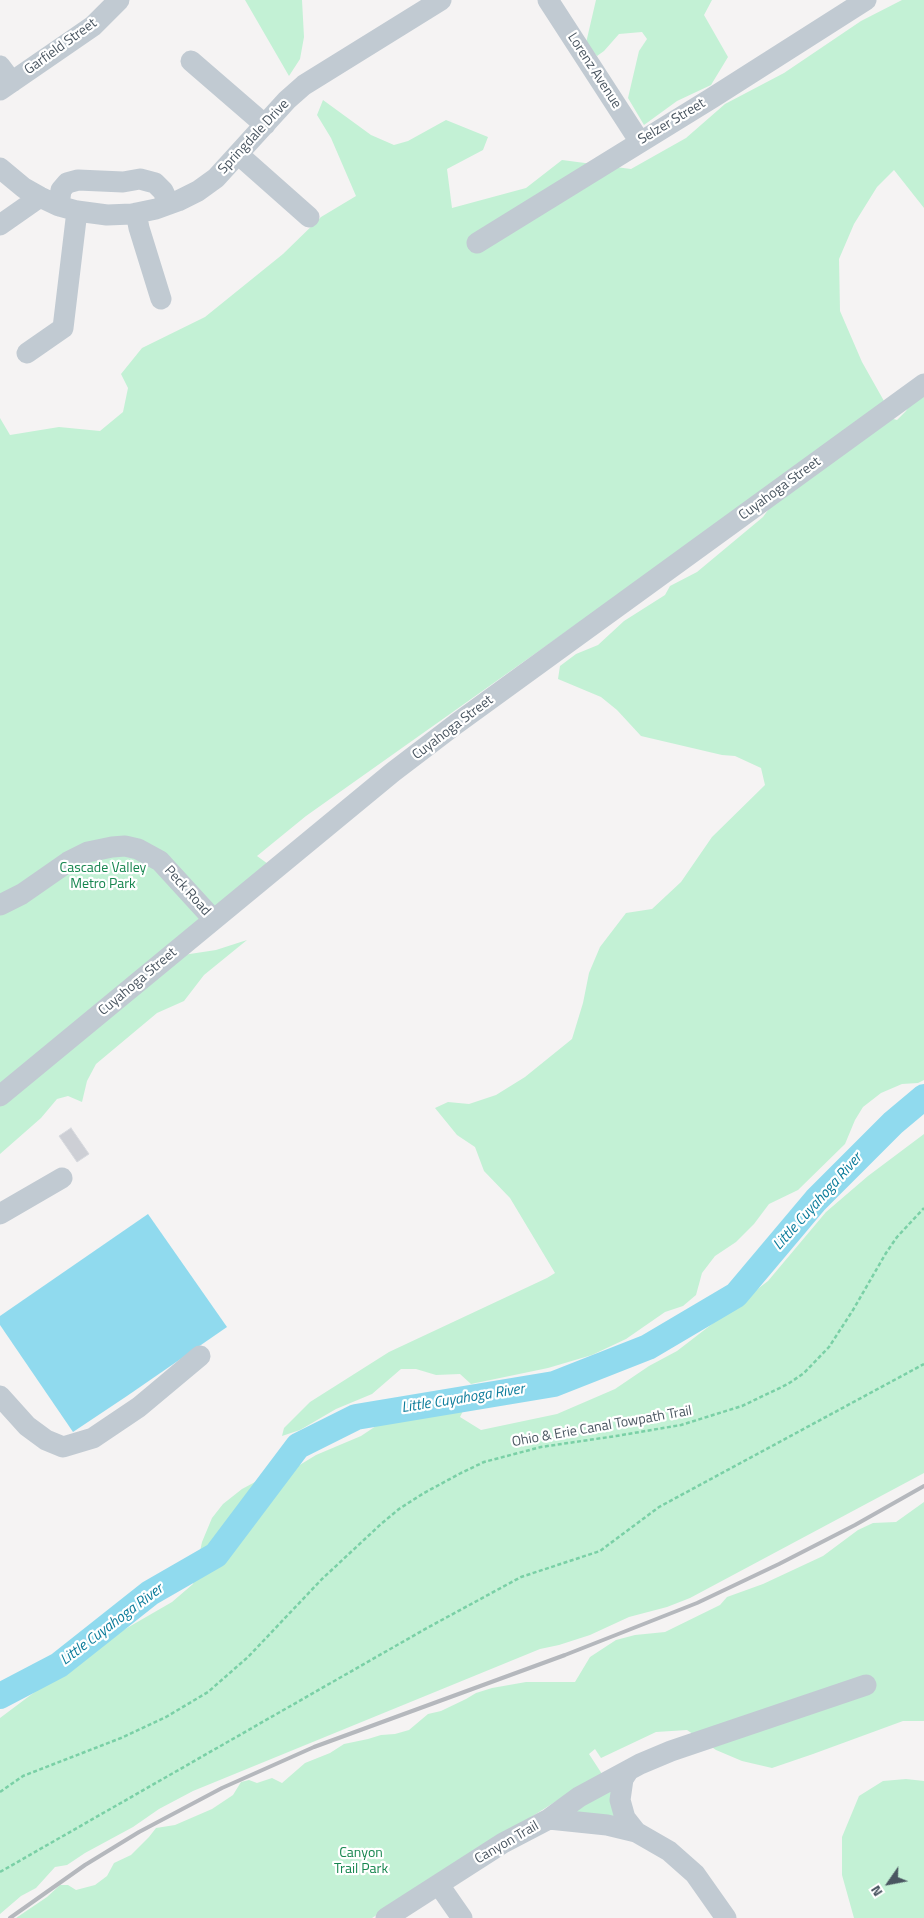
<!DOCTYPE html>
<style>
body{margin:0}
#map{position:relative;width:924px;height:1918px;overflow:hidden;background:#f5f3f3;font-family:"Titillium Web",sans-serif}
canvas{display:block}
.north{position:absolute;left:864px;top:1858px;width:50px;height:50px;-webkit-text-stroke:4px #fff;paint-order:stroke;rotate:237deg;font-size:14px;font-weight:700;line-height:20px;text-align:center;color:#4a5661}
.north::after{content:'';display:block;margin:auto;width:18px;height:22px;background:#4a5661;clip-path:polygon(50% 0,100% 100%,50% 72%,0 100%)}
</style>
<div id="map">
<canvas width="924" height="1918"></canvas>
<div class="north">N</div>
</div>
<script>
const ctx = document.querySelector('canvas').getContext('2d');
ctx.lineJoin = 'round';
function paint(path, color) {
  ctx.fillStyle = color;
  ctx.fill(path, 'evenodd');
}
function shape(rows) {
  const path = new Path2D();
  for (const r of rows) {
    path.moveTo(r[0], r[1]);
    for (let i = 2; i < r.length; i += 2) path.lineTo(r[i], r[i + 1]);
  }
  return path;
}
function strokePath(path, color, width, dash) {
  ctx.strokeStyle = color;
  ctx.lineWidth = width;
  ctx.lineCap = dash ? 'butt' : 'round';
  ctx.setLineDash(dash || []);
  ctx.stroke(path);
}
function label(font, color, halo, rows, align = 'center') {
  ctx.font = font + ' "Titillium Web",sans-serif';
  ctx.lineWidth = 4.5;
  ctx.setLineDash([]);
  ctx.textBaseline = 'middle';
  ctx.strokeStyle = halo;
  ctx.fillStyle = color;
  for (const [text, x, y, turn = 0] of rows) {
    ctx.save();
    ctx.translate(x, y);
    ctx.rotate((+turn || 0) * Math.PI / 180);
    ctx.textAlign = isNaN(turn) ? turn : align;
    if (halo) ctx.strokeText(text, 0, 0);
    ctx.fillText(text, 0, 0);
    ctx.restore();
  }
}
paint(shape([
 [245,0,302,0,304,37,300,59,289,76],
 [596,0,712,0,704,15,728,57,711,85,677,101,644,125,628,98,639,51,647,39,642,32,619,34,604,51,597,56,586,43],
 [902,0,924,0,924,208,894,170,877,187,854,224,839,259,840,311,862,362,884,401,608,602,306,816,257,856,275,869,170,957,216,950,247,940,204,975,184,1001,157,1013,96,1064,87,1081,82,1102,68,1096,57,1099,41,1118,0,1154,0,418,10,435,59,427,100,431,123,412,128,388,121,374,142,348,205,317,283,254,321,217,356,196,331,138,317,115,323,100,371,135,394,145,408,141,446,120,488,137,483,150,447,169,452,208,526,188,562,160,631,169,686,138,725,104,784,73,861,21],
 [924,391,924,1080,918,1083,902,1084,881,1093,863,1107,855,1120,845,1144,798,1190,769,1204,754,1224,736,1242,715,1256,702,1273,696,1295,683,1306,665,1312,626,1339,592,1355,548,1368,471,1384,460,1374,436,1375,416,1369,401,1369,372,1394,336,1409,300,1430,282,1436,284,1428,310,1402,389,1352,547,1278,555,1273,510,1198,484,1171,475,1147,457,1135,435,1108,448,1102,469,1104,496,1095,525,1077,572,1039,583,1003,589,973,600,947,626,913,652,909,681,882,712,837,765,785,761,768,735,756,722,755,641,736,617,710,601,697,558,679,560,666,576,654,598,645,624,621,665,595,670,586,697,572,763,517,776,499,886,417,897,420,906,411,916,394],
 [924,1134,924,1473,690,1598,667,1607,629,1617,590,1635,559,1645,540,1649,193,1791,159,1809,133,1827,85,1853,67,1865,55,1867,36,1888,21,1896,0,1914,0,1718,40,1688,62,1669,108,1639,172,1602,193,1584,202,1542,212,1518,223,1504,242,1489,257,1481,285,1474,316,1455,361,1436,388,1418,426,1409,466,1405,460,1417,481,1430,557,1414,615,1389,649,1366,677,1351,768,1281,826,1212,868,1176],
 [924,1502,924,1721,903,1721,813,1754,772,1768,742,1761,716,1750,687,1730,656,1732,601,1758,595,1749,589,1754,602,1774,558,1800,372,1918,16,1918,47,1897,60,1885,68,1885,76,1890,95,1885,107,1876,114,1863,131,1855,149,1837,156,1828,175,1825,212,1809,233,1795,241,1782,249,1780,257,1783,272,1778,282,1783,305,1763,330,1753,344,1744,368,1739,381,1735,395,1734,409,1730,428,1714,441,1711,466,1699,476,1693,492,1688,526,1682,575,1682,590,1657,616,1640,635,1635,665,1632,720,1605,727,1597,763,1584,823,1556,858,1530,873,1523,896,1522],
 [906,1779,924,1781,924,1918,854,1918,842,1875,842,1837,859,1796,883,1781],
 [610,1787,616,1814,613,1817,575,1814,572,1809]
]), '#c3f1d5');
paint(shape([
 [148,1214,227,1327,127,1396,73,1432,0,1325,0,1316]
]), '#90daee');
strokePath(shape([
 [0,1696,59,1665,150,1593,216,1555,298,1446,356,1417,554,1384,648,1347,736,1295,816,1200,893,1123,924,1097]
]), '#90daee', 26);
const building = shape([
 [71,1128,89,1154,77,1162,59,1136,71,1128]
]);
paint(building, '#cdcfd5');
strokePath(building, '#d7d9de', 1);
strokePath(shape([
 [0,1792,23,1776,121,1738,166,1717,208,1692,248,1657,322,1579,381,1524,399,1509,424,1493,461,1473,484,1462,541,1447,616,1436,681,1425,742,1406,788,1384,804,1373,829,1347,853,1310,886,1253,897,1237,924,1208],
 [0,1872,427,1628,521,1577,600,1551,659,1507,924,1364]
]), '#7ad0a6', 2.5, [4, 2.5]);
strokePath(shape([
 [548,0,640,142],
 [191,61,265,125],
 [0,66,12,82],
 [0,90,93,26,119,0],
 [239,155,309,217],
 [0,168,24,188,40,197,59,206,77,211,107,215,132,214,156,209,178,201,198,191,216,178,287,100,304,85,441,0],
 [59,206,61,190,67,183,78,180,123,182,140,179,155,183,163,191,169,204],
 [136,213,139,228,161,299],
 [0,225,40,197],
 [477,243,712,98,866,0],
 [27,353,63,328,77,211],
 [0,905,22,894,68,862,88,852,112,847,125,846,138,849,160,861,213,919],
 [0,1096,393,772,456,724,924,384],
 [0,1214,62,1178],
 [0,1396,27,1426,46,1440,63,1447,93,1438,139,1407,200,1356],
 [629,1770,623,1779,620,1800,625,1818,636,1832],
 [549,1819,607,1825,636,1832,669,1851,695,1874,726,1918],
 [439,1885,462,1918],
 [386,1918,503,1843,549,1819,579,1797,640,1764,671,1751,866,1685]
]), '#c1cad2', 21);
strokePath(shape([
 [10,1918,85,1865,139,1832,222,1788,314,1747,565,1655,697,1603,779,1564,855,1525,924,1486]
]), '#b5b8bd', 4);
label('14px', '#4a5661', '#fff', [
 ["Garfield Street",61,47,-36],
 ["Lorenz Avenue",594,71,57],
 ["Selzer Street",672,122,-31],
 ["Springdale Drive",254,137,-47],
 ["Cuyahoga Street",780,489,-36],
 ["Cuyahoga Street",453,728,-37],
 ["Peck Road",187,891,48],
 ["Cuyahoga Street",138,982,-40],
 ["Ohio & Erie Canal Towpath Trail",602,1427,-10],
 ["Canyon Trail",507,1843,-30]
]);
label('14px', '#17864f', '#fff', [
 ["Cascade Valley",103,869],
 ["Metro Park",103,885],
 ["Canyon",361,1854],
 ["Trail Park",361,1870]
]);
label('italic 15px', '#0c7c9b', '#fff', [
 ["Little Cuyahoga River",818,1202,-48],
 ["Little Cuyahoga River",463,1399,-9],
 ["Little Cuyahoga River",112,1625,-37]
]);
</script>
